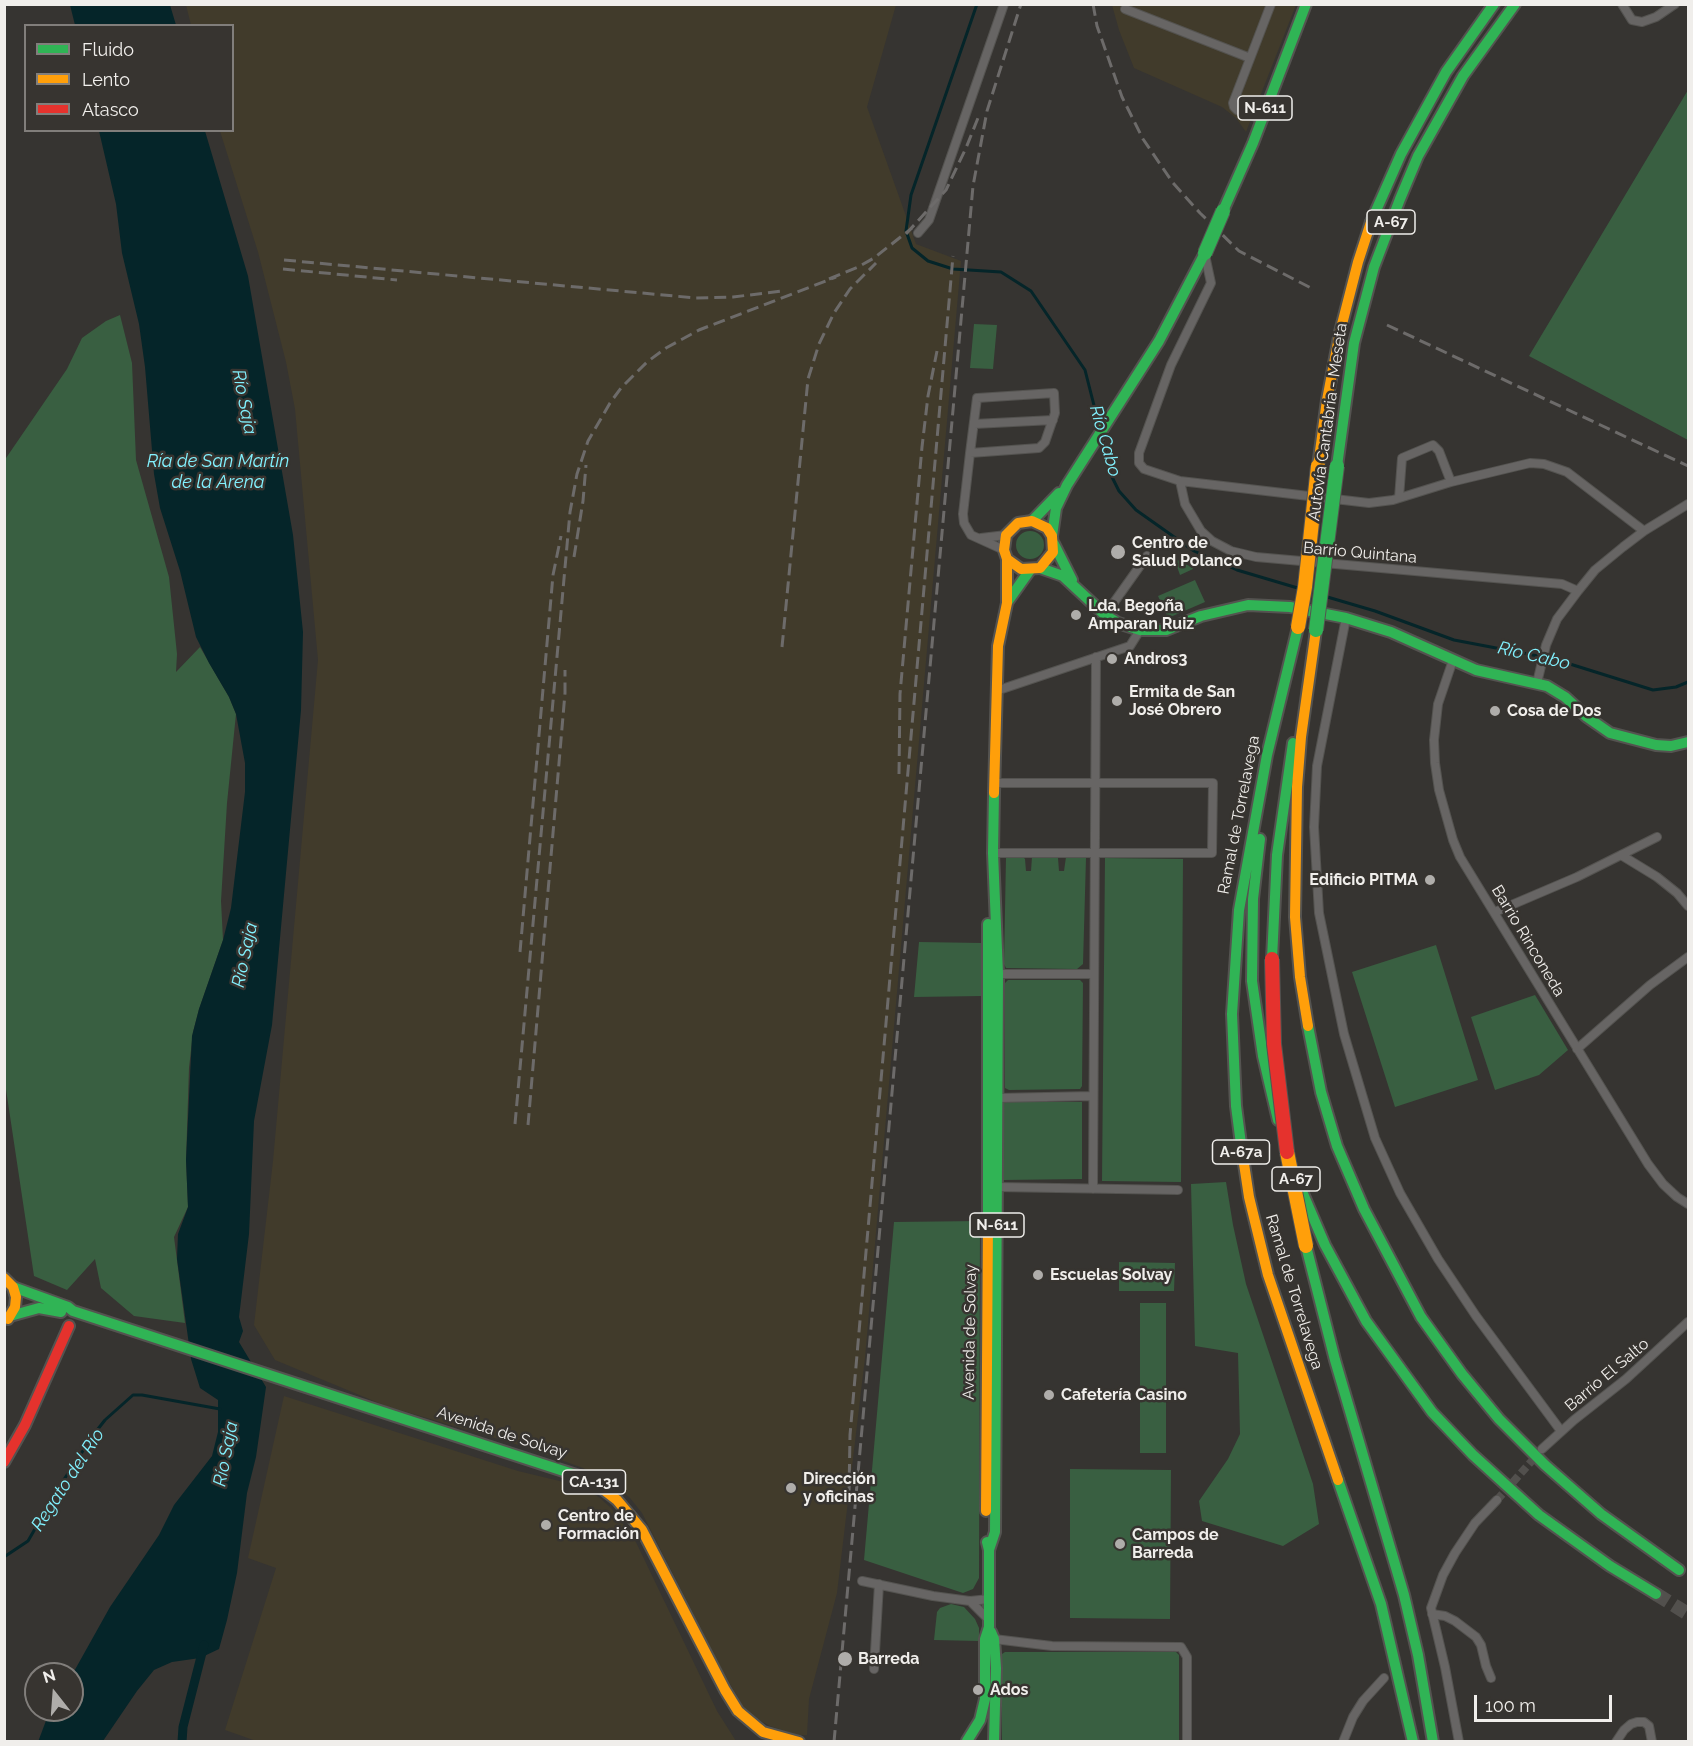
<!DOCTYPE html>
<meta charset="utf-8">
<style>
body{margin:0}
#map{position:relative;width:1693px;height:1746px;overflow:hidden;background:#363431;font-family:Raleway,sans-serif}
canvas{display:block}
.frame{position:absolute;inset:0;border:6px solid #f0eeeb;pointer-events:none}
.legend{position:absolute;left:24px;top:24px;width:210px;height:108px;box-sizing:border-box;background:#373430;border:2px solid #817e7b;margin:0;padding:8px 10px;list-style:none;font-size:18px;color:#f0eeeb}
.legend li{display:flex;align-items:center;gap:12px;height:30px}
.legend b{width:30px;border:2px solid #817e7b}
.north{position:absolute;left:24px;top:1662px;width:60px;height:60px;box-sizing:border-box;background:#373430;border:2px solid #817e7b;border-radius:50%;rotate:343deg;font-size:16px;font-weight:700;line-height:24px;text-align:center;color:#f0eeeb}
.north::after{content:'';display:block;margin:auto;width:21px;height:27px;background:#afadaa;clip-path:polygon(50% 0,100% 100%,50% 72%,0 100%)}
.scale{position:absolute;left:1474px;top:1695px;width:138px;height:27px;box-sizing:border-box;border:3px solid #f0eeeb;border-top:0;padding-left:8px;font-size:18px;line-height:21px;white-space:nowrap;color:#f0eeeb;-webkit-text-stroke:4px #373430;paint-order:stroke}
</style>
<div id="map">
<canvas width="1693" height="1746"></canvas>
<div class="frame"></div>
<ul class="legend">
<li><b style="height:8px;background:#30b455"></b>Fluido</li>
<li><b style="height:8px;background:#ff9f0a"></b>Lento</li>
<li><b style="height:8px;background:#e5322d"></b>Atasco</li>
</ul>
<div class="north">N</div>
<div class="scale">100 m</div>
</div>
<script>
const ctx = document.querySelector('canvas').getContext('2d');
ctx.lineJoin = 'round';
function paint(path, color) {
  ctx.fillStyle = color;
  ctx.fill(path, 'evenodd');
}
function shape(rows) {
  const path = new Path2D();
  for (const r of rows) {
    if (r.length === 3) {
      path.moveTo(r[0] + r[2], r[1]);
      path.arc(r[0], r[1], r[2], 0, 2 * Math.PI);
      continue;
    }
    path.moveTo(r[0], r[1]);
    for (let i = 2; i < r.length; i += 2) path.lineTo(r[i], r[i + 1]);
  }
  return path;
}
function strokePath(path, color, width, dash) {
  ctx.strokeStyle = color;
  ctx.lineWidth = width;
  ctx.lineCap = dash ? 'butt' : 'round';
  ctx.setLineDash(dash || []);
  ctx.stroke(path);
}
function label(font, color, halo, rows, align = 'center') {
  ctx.font = font + ' Raleway,sans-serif';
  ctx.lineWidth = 5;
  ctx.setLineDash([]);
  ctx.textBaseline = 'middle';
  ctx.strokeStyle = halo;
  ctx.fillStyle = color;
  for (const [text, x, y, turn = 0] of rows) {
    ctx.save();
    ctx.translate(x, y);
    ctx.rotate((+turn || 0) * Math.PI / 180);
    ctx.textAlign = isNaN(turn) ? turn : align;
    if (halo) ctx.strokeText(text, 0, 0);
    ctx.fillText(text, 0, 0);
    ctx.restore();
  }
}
paint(shape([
 [186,5,896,5,867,107,916,244,961,261,865,1358,837,1593,809,1699,807,1735,798,1735,770,1726,755,1718,742,1705,721,1668,642,1513,630,1498,614,1484,583,1468,522,1446,386,1406,275,1360,254,1325,273,1161,318,660,295,409,286,362,258,252,220,131,232,130,232,26,191,25],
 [1112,5,1296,5,1246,132,1236,118,1222,107,1134,68,1119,30],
 [284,1396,518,1471,572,1484,588,1490,600,1498,611,1508,634,1538,717,1711,736,1741,259,1742,225,1730,276,1568,248,1558]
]), '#413b2b');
paint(shape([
 [1688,90,1688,440,1529,356],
 [120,315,132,363,136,460,169,577,177,654,176,672,200,647,229,697,236,714,227,803,221,901,223,940,199,1009,193,1032,189,1068,186,1160,188,1207,174,1237,185,1323,134,1316,101,1288,95,1259,67,1290,34,1276,4,1076,4,461,67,369,82,338,106,321],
 [974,324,997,325,993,369,970,368],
 [1030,545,14],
 [1174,558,1193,568,1193,569,1180,575],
 [1195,580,1205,602,1168,618,1158,596],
 [1056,856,1058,858,1059,871,1064,871,1066,857,1086,858,1083,964,1077,969,1006,968,1004,964,1006,857,1023,857,1025,859,1026,871,1031,871,1032,857],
 [1105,858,1183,859,1181,1182,1102,1181],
 [919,942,982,943,982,996,914,997],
 [1436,945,1478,1080,1395,1107,1352,972],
 [1008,980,1080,980,1083,983,1082,1086,1080,1089,1009,1090,1005,1088,1005,983],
 [1535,995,1568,1050,1539,1075,1495,1090,1471,1017],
 [1004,1102,1082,1102,1082,1179,1003,1180],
 [1226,1182,1233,1225,1246,1284,1313,1484,1319,1524,1283,1546,1202,1521,1199,1501,1228,1459,1240,1434,1238,1353,1195,1346,1191,1184],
 [980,1221,979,1578,973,1589,963,1593,864,1560,894,1222],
 [1119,1262,1175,1263,1174,1291,1119,1291],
 [1140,1303,1166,1303,1166,1453,1140,1453],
 [1070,1469,1171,1470,1170,1619,1070,1618],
 [951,1604,964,1607,975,1619,979,1628,979,1641,934,1640,937,1612,940,1608],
 [1005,1652,1176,1652,1179,1655,1179,1741,1002,1741,1002,1654]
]), '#395f41');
paint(shape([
 [70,5,170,5,176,25,75,25],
 [99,131,205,131,248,276,293,535,303,632,301,710,272,1025,254,1121,249,1234,239,1317,243,1331,239,1342,266,1387,256,1457,247,1493,237,1573,227,1620,219,1649,200,1658,172,1662,154,1670,137,1691,103,1741,38,1742,50,1710,72,1710,72,1675,110,1607,159,1535,174,1505,212,1456,218,1432,218,1400,200,1388,191,1359,177,1259,178,1234,188,1207,186,1160,192,1036,199,1009,223,940,231,908,245,792,245,763,236,714,229,697,209,663,196,637,180,571,160,508,154,474,145,367,139,324,122,253,116,204]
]), '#052529');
strokePath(shape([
 [977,4,911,195,906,231,912,248,928,261,953,269,1001,272,1031,291,1085,370,1099,425],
 [1102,438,1112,477,1119,491,1136,510,1194,551,1237,570,1301,589],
 [1324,596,1375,611,1454,640,1554,659,1653,690,1676,687,1688,682],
 [4,1557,28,1541,61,1484,94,1434,105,1420,133,1395,142,1395,220,1409]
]), '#052529', 3);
strokePath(shape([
 [182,1742,183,1727,204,1645]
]), '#052529', 9);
strokePath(shape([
 [1497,1500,1538,1454]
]), '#52504d', 8, [8, 4]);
strokePath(shape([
 [1656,1594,1688,1614]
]), '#52504d', 14, [14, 7]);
const street = shape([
 [1622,4,1632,20,1642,22,1656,17,1675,4],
 [1125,9,1250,58],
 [1261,119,1237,110,1234,107,1233,103,1271,4],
 [918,233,929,220,1004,4],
 [1205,255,1211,283,1171,365,1139,453,1139,463,1144,469,1180,481,1369,503,1393,500,1451,482,1530,463,1544,464,1567,472,1644,531],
 [974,424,1053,420],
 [970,453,1039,448,1045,442,1055,413,1054,393,977,398,970,453,963,514,964,523,971,535,1004,550],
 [1180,481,1185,504,1201,531,1212,541,1231,551,1256,557,1562,584,1578,591],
 [1399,498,1402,458,1433,445,1439,451,1451,482],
 [981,538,1006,535],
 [1105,615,1147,556],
 [1346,618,1317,766,1314,827,1319,913,1344,1034,1375,1138,1400,1193,1438,1259,1476,1316,1561,1431],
 [1453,660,1438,704,1434,740,1435,763,1439,790,1453,840,1460,857,1648,1164,1663,1184,1677,1197,1688,1204],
 [1537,683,1546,645,1557,619,1578,591,1595,570,1623,547,1644,531,1688,504],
 [996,691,1130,646,1140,630],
 [993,853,1212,853,1213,783,994,783],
 [1621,855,1657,877,1677,893,1688,906],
 [1495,912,1577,877,1657,837],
 [998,974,1093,974],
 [1577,1049,1650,985,1688,957],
 [998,1098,1092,1096],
 [997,1187,1178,1190],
 [1093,1189,1096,657],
 [1542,1449,1574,1420,1626,1379,1688,1322],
 [862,1581,933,1596,970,1601,989,1599],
 [970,1601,989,1620],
 [1432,1614,1445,1616,1455,1621,1476,1637,1481,1645,1486,1666,1491,1678],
 [994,1639,1052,1646,1181,1647,1187,1657,1187,1742],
 [874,1669,879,1584],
 [1343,1742,1353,1717,1363,1701,1384,1678],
 [1459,1742,1445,1667,1431,1608,1443,1575,1455,1553,1475,1523,1497,1500],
 [1616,1742,1624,1730,1631,1724,1637,1722,1644,1722,1649,1726,1652,1742]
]);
const fast = shape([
 [1223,211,1253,143,1306,4],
 [1371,222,1401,154,1446,72,1494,4],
 [1337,466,1354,343,1374,267,1400,199,1418,156,1463,76,1515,4],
 [1032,521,1059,493],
 [1052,536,1056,508,1067,485,1159,341,1205,253],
 [1054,544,1072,580],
 [1040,568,1063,576,1105,615,1118,623,1140,630,1166,630,1201,616,1248,605,1290,607,1346,618,1391,632,1476,670,1547,686,1565,697,1587,717,1610,733,1656,745,1671,746,1688,742],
 [1008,601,1030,570],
 [1260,839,1253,899,1252,981,1263,1056,1278,1120],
 [1272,959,1277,855,1293,743],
 [1308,1026,1321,1092,1337,1146,1364,1209,1421,1317,1462,1374,1499,1419,1545,1465,1601,1514,1679,1570],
 [1241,1144,1236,1106,1232,1014,1239,910,1267,755,1298,627],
 [1295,1175,1325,1245,1366,1321,1432,1412,1473,1455,1539,1515,1610,1566,1656,1594],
 [988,1220,988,924],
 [1306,1246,1335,1360,1404,1595,1418,1655,1433,1742],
 [13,1287,68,1307,73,1311,582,1477],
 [10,1316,39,1308,61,1312],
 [1338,1480,1381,1604,1413,1742],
 [989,1550,995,1532,998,974,993,853,994,793],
 [991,1632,994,1639,996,1668,994,1742],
 [967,1741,980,1720,985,1699,985,1639,989,1627,989,1550,987,1542]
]);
const slow = shape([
 [1318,466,1327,400,1340,332,1358,262,1371,222],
 [994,793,998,646,1007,603,1007,559,1004,550,1006,535,1018,523,1032,521,1047,528,1052,536,1053,552,1040,568,1021,569,1007,559],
 [1308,1026,1300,977,1295,917,1297,787,1301,737,1316,630],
 [1241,1144,1249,1197,1268,1275,1338,1480],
 [4,1278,13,1287,16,1297,15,1307,8,1319],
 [582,1477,591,1480,617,1500,642,1530,725,1690,738,1711,763,1732,799,1742],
 [986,1511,988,1220]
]);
const jam = shape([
 [4,1462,25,1425,69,1326]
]);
strokePath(street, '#545350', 10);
strokePath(fast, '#545350', 14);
strokePath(slow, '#545350', 14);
strokePath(jam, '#545350', 14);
strokePath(street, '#676564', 8);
strokePath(fast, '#30b455', 10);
strokePath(slow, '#ff9f0a', 10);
strokePath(jam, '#e5322d', 10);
strokePath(shape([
 [1093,4,1097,26,1122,97,1143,139,1173,183,1200,213,1239,251,1313,289],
 [906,234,946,190,966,148,978,118],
 [284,260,696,298,733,297,782,291],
 [283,269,397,280],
 [829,279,858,267,874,258,912,228],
 [1387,325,1688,466],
 [574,557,583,501,586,465],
 [782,647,808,379,819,344,834,313,850,289,876,263],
 [899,774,900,694,922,447,928,396,937,351],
 [520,952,553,575,561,536],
 [515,1124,570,512,577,474,588,441,610,403,621,388,647,362,666,348,699,330,836,277],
 [528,1125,565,693,565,670],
 [849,1494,850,1435,953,256],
 [834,1742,973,186,987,111,1021,4]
]), '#6d6b6a', 3, [12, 6]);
const fastBridge = shape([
 [1205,253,1223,211],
 [1316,630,1337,466]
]);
const slowBridge = shape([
 [1298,627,1305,587,1318,466],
 [1287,1152,1306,1246]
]);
const jamBridge = shape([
 [1272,959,1274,1044,1287,1152]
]);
strokePath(fastBridge, '#545350', 16, []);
strokePath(slowBridge, '#545350', 16, []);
strokePath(jamBridge, '#545350', 16, []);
strokePath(fastBridge, '#30b455', 14);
strokePath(slowBridge, '#ff9f0a', 14);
strokePath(jamBridge, '#e5322d', 14);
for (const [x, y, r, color] of [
 [1118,552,8,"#afadaa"],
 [1076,615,6,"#afadaa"],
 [1112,659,6,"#afadaa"],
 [1117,701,6,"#afadaa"],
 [1495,711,6,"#afadaa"],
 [1430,880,6,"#afadaa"],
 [1038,1275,6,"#afadaa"],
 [1049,1395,6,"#afadaa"],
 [791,1488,6,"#afadaa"],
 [546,1525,6,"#afadaa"],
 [1120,1544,6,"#afadaa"],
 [845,1659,8,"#afadaa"],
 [978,1690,6,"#afadaa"]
]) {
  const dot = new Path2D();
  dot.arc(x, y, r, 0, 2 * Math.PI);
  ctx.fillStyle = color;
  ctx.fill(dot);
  strokePath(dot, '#373430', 2);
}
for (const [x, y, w] of [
 [1265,108,54],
 [1391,222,48],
 [1241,1152,57],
 [1296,1179,48],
 [997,1225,54],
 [594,1482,63]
]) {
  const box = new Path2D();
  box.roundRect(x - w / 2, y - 12, w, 24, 4.5);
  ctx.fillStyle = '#373430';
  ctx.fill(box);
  strokePath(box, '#f0eeeb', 1.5);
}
label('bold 15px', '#f0eeeb', null, [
 ["N-611",1265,108],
 ["A-67",1391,222],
 ["A-67a",1241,1152],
 ["A-67",1296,1179],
 ["N-611",997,1225],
 ["CA-131",594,1482]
]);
label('16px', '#f0eeeb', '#373430', [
 ["Autovía Cantabria - Meseta",1328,422,-82],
 ["Barrio Quintana",1360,553,5],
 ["Ramal de Torrelavega",1239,815,-79],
 ["Barrio Rinconeda",1528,941,59],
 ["Ramal de Torrelavega",1294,1292,73],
 ["Avenida de Solvay",970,1332,-89],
 ["Barrio El Salto",1607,1375,-40],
 ["Avenida de Solvay",502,1433,18]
]);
label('bold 16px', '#f0eeeb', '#373430', [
 ["Centro de",1132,543],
 ["Salud Polanco",1132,561],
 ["Lda. Begoña",1088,606],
 ["Amparan Ruiz",1088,624],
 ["Andros3",1124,659],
 ["Ermita de San",1129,692],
 ["José Obrero",1129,710],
 ["Cosa de Dos",1507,711],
 ["Edificio PITMA",1418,880,"right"],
 ["Escuelas Solvay",1050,1275],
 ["Cafetería Casino",1061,1395],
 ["Dirección",803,1479],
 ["y oficinas",803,1497],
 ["Centro de",558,1516],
 ["Formación",558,1534],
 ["Campos de",1132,1535],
 ["Barreda",1132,1553],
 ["Barreda",858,1659],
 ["Ados",990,1690]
], 'left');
label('italic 18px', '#82f2ff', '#373430', [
 ["Río Saja",244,402,79],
 ["Río Cabo",1105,441,74],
 ["Ría de San Martín",218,462],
 ["de la Arena",218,483],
 ["Río Cabo",1534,656,13],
 ["Río Saja",245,955,-78],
 ["Río Saja",226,1454,-79],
 ["Regato del Río",68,1480,-57]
]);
</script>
